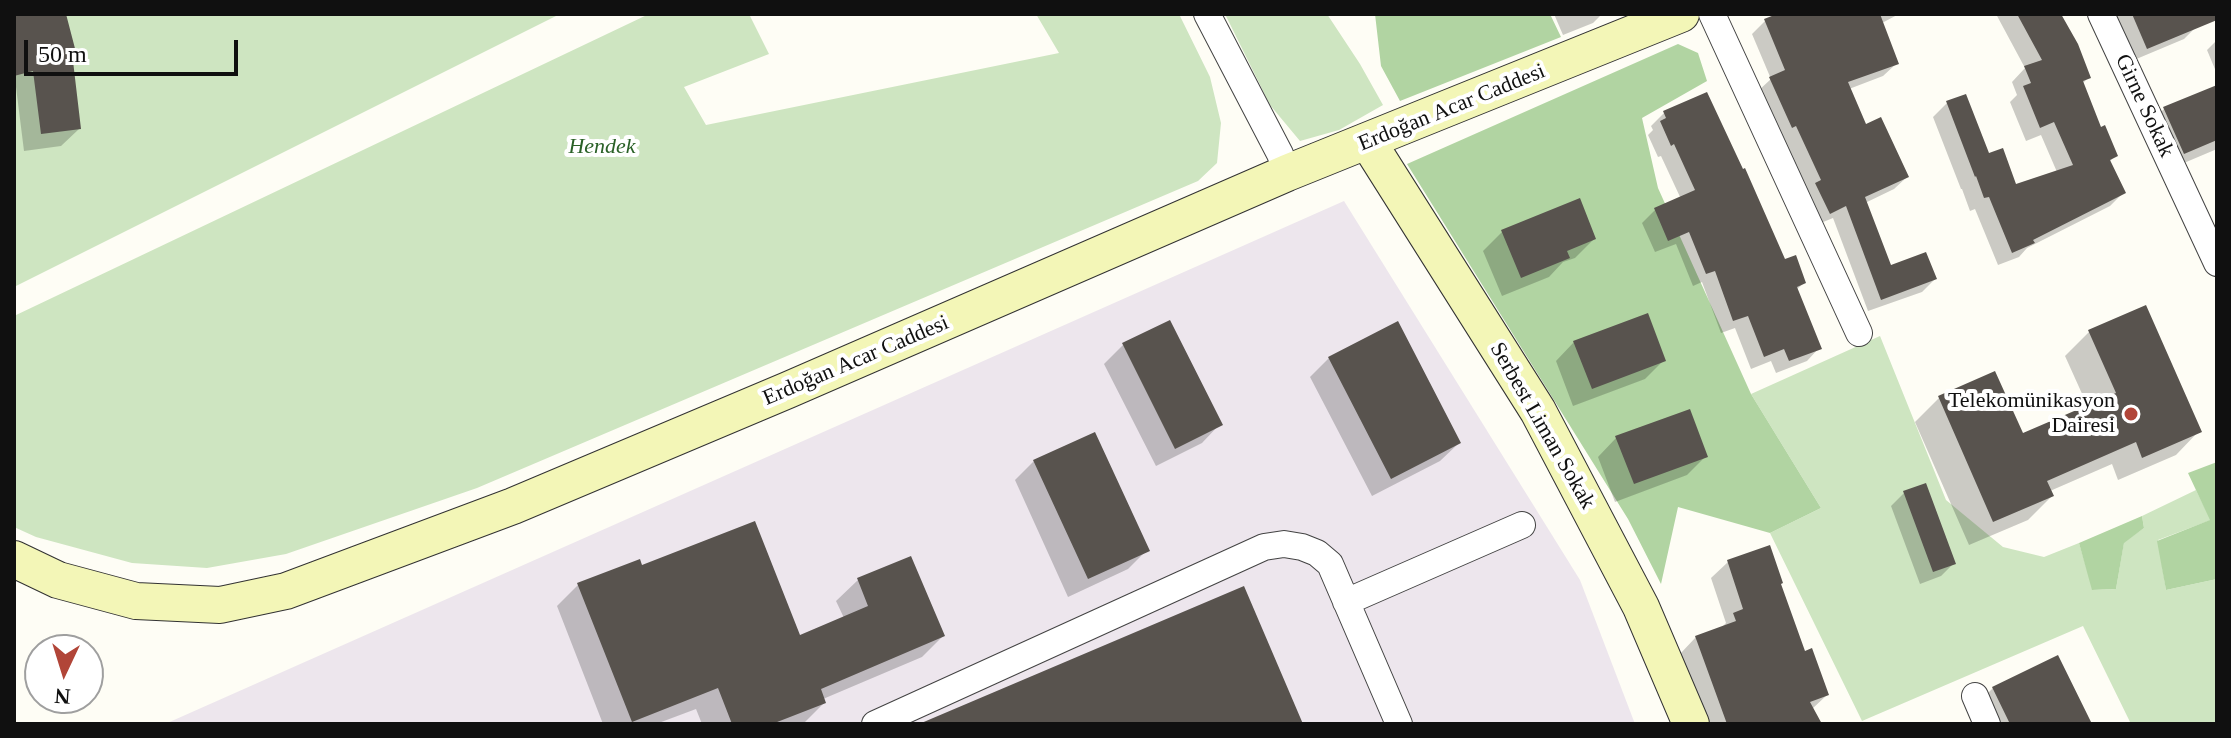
<!DOCTYPE html>
<meta charset="utf-8">
<style>
body{margin:0}
#map{position:relative;width:2231px;height:738px;overflow:hidden;background:#fefdf5;font-family:Georgia,serif}
canvas{display:block}
.frame{position:absolute;inset:0;border:16px solid #101010;pointer-events:none}
.north{position:absolute;left:24px;top:634px;width:80px;height:80px;box-sizing:border-box;background:#fff;border:2px solid #9f9f9f;border-radius:50%;rotate:184deg;font-size:22px;font-weight:700;line-height:32px;text-align:center;color:#101010}
.north::after{content:'';display:block;margin:auto;width:28px;height:36px;background:#b14538;clip-path:polygon(50% 0,100% 100%,50% 72%,0 100%)}
.scale{position:absolute;left:24px;top:40px;width:214px;height:36px;box-sizing:border-box;border:4px solid #101010;border-top:0;padding-left:10px;font-size:24px;line-height:28px;white-space:nowrap;color:#101010;-webkit-text-stroke:6px #fff;paint-order:stroke}
</style>
<div id="map">
<canvas width="2231" height="738"></canvas>
<div class="frame"></div>
<div class="north">N</div>
<div class="scale">50 m</div>
</div>
<script>
const ctx = document.querySelector('canvas').getContext('2d');
ctx.lineJoin = 'round';
function paint(path, color) {
  ctx.fillStyle = color;
  ctx.fill(path, 'evenodd');
}
function shape(rows) {
  const path = new Path2D();
  for (const r of rows) {
    path.moveTo(r[0], r[1]);
    for (let i = 2; i < r.length; i += 2) path.lineTo(r[i], r[i + 1]);
  }
  return path;
}
function strokePath(path, color, width, dash) {
  ctx.strokeStyle = color;
  ctx.lineWidth = width;
  ctx.lineCap = dash ? 'butt' : 'round';
  ctx.setLineDash(dash || []);
  ctx.stroke(path);
}
function label(font, color, halo, rows, align = 'center') {
  ctx.font = font + ' Georgia,serif';
  ctx.lineWidth = 8;
  ctx.setLineDash([]);
  ctx.textBaseline = 'middle';
  ctx.strokeStyle = halo;
  ctx.fillStyle = color;
  for (const [text, x, y, turn = 0] of rows) {
    ctx.save();
    ctx.translate(x, y);
    ctx.rotate((+turn || 0) * Math.PI / 180);
    ctx.textAlign = isNaN(turn) ? turn : align;
    if (halo) ctx.strokeText(text, 0, 0);
    ctx.fillText(text, 0, 0);
    ctx.restore();
  }
}
paint(shape([
 [1344,201,1580,580,1635,724,165,724]
]), '#ede6ed');
paint(shape([
 [14,14,560,14,14,287],
 [649,14,749,14,769,54,684,87,706,125,1059,53,1036,14,1179,14,1210,77,1221,123,1217,163,1198,181,477,488,286,554,207,568,132,563,36,537,14,527,14,316],
 [1225,14,1327,14,1360,64,1383,105,1339,130,1300,141,1270,105],
 [1880,336,1946,500,2003,547,2044,557,2079,543,2093,590,2116,589,2124,542,2144,528,2142,516,2196,490,2211,520,2158,540,2166,590,2217,579,2217,724,2131,724,2083,626,1862,721,1770,533,1821,508,1751,394]
]), '#cee5c1');
paint(shape([
 [1375,14,1550,14,1561,37,1400,101,1381,66],
 [1678,44,1698,53,1707,81,1642,118,1658,188,1751,394,1821,508,1770,533,1678,507,1661,584,1628,519,1407,164],
 [2217,462,2217,579,2166,590,2157,541,2210,520,2188,473],
 [2142,516,2144,528,2124,543,2116,589,2092,590,2079,543]
]), '#b1d4a2');
paint(shape([
 [14,14,64,14,76,60,72,64,79,129,61,146,24,151,16,87,14,88],
 [1554,14,1602,14,1593,23,1563,35],
 [1782,14,1899,14,1882,23,1896,64,1883,76,1849,89,1864,127,1907,177,1894,189,1865,203,1890,268,1935,279,1922,292,1868,311,1833,218,1816,225,1808,192,1783,137,1779,139,1758,91,1771,79,1752,34,1765,21],
 [1996,14,2059,14,2089,77,2082,84,2100,129,2116,155,2109,162,2124,192,2110,206,2027,248,2019,257,1998,265,1975,209,1970,211,1962,189,1961,189,1933,117,1947,103,1964,96,1988,156,2015,187,2057,172,2041,135,2026,141,2010,102,2017,95,2012,82,2025,68],
 [2114,14,2192,14,2197,26,2184,39,2134,60],
 [2217,40,2217,74,2207,50],
 [2217,87,2217,149,2165,171,2145,128,2164,109],
 [1706,95,1784,262,1804,283,1796,290,1819,348,1807,361,1776,373,1771,361,1751,369,1735,328,1721,333,1702,282,1693,286,1676,244,1655,252,1642,223,1655,210,1681,199,1661,156,1658,157,1648,135,1653,130,1651,126,1664,113],
 [1502,232,1594,239,1575,258,1563,262,1549,277,1502,296,1483,251],
 [2089,332,2199,431,2176,455,2118,480,2112,464,2050,491,2052,496,2028,520,1969,545,1915,422,1939,398,1994,374,2022,436,2088,407,2065,356],
 [1574,342,1664,360,1645,379,1573,406,1556,361],
 [1123,345,1220,424,1202,443,1156,466,1104,364],
 [1329,358,1459,443,1440,461,1372,496,1310,377],
 [1616,438,1706,456,1687,475,1615,502,1598,457],
 [1034,461,1147,550,1128,569,1068,597,1015,480],
 [1904,493,1954,563,1941,576,1920,584,1891,506],
 [1728,562,1779,584,1804,653,1827,695,1812,709,1819,724,1705,724,1680,654,1696,637,1720,629,1726,623,1711,578],
 [641,567,799,638,844,618,836,601,858,580,943,636,922,657,823,699,824,703,803,724,702,724,696,709,656,724,603,724,557,606,578,585],
 [1993,688,2090,724,1983,724,1974,707]
]), '#0003');
paint(shape([
 [14,14,66,14,78,60,73,61,81,129,41,134,33,71,14,76],
 [1777,14,1880,14,1899,64,1848,82,1866,124,1881,117,1909,177,1865,197,1891,265,1926,252,1937,279,1881,300,1846,206,1830,214,1815,183,1821,180,1796,126,1792,128,1769,77,1785,70,1764,19],
 [2017,14,2061,14,2078,44,2091,78,2083,81,2101,127,2105,125,2118,156,2110,160,2126,193,2033,240,2035,243,2012,253,1989,197,1984,198,1976,176,1975,177,1946,101,1966,94,1989,153,2003,148,2016,184,2073,165,2054,122,2040,128,2023,86,2031,83,2024,66,2042,60],
 [2132,14,2217,14,2217,20,2147,49],
 [2217,85,2217,140,2184,154,2163,107],
 [1707,92,1743,169,1745,168,1785,259,1796,255,1806,283,1797,287,1822,349,1789,361,1784,349,1764,357,1748,316,1733,321,1715,271,1706,274,1689,232,1668,241,1654,208,1695,190,1674,144,1671,146,1660,121,1666,118,1663,111],
 [1580,198,1596,239,1567,251,1570,258,1521,278,1501,230],
 [2146,305,2202,432,2142,458,2136,442,2047,481,2054,496,1993,522,1938,396,1995,371,2023,433,2116,393,2088,330],
 [1648,313,1666,361,1592,389,1573,341],
 [1170,320,1223,425,1175,449,1122,343],
 [1398,321,1461,443,1391,479,1328,357],
 [1690,409,1708,457,1634,484,1615,436],
 [1095,432,1150,551,1088,579,1033,460],
 [1926,483,1956,564,1933,572,1903,491],
 [755,521,800,635,868,606,857,578,911,556,945,636,821,689,826,703,772,724,732,724,718,688,632,722,577,583,640,559,642,565],
 [1770,545,1783,583,1781,584,1805,651,1812,648,1829,695,1810,702,1822,724,1727,724,1695,636,1736,621,1733,613,1743,609,1727,560],
 [1244,586,1303,724,919,724],
 [2058,655,2092,724,2010,724,1992,687]
]), '#58534e');
const minor = shape([
 [1207,14,1280,154,1287,173],
 [1712,14,1859,333],
 [2101,14,2217,263],
 [1346,602,1522,525],
 [1975,696,1987,724],
 [875,724,1264,547,1284,544,1302,547,1317,553,1330,564,1399,724]
]);
const secondary = shape([
 [1368,142,1538,411,1641,607,1691,724],
 [14,559,58,580,136,601,220,605,286,591,513,506,788,390,1287,173,1681,14]
]);
strokePath(minor, '#434343', 28);
strokePath(secondary, '#323232', 38);
strokePath(minor, '#fff', 26);
strokePath(secondary, '#f3f6b7', 36);
for (const [x, y, r, color] of [
 [2131,414,8,"#b14538"]
]) {
  const dot = new Path2D();
  dot.arc(x, y, r, 0, 2 * Math.PI);
  ctx.fillStyle = color;
  ctx.fill(dot);
  strokePath(dot, '#fff', 3);
}
label('22px', '#101010', '#fff', [
 ["Girne Sokak",2144,106,65],
 ["Erdoğan Acar Caddesi",1452,108,-22],
 ["Erdoğan Acar Caddesi",856,361,-23],
 ["Serbest Liman Sokak",1542,426,60]
]);
label('italic 22px', '#2a6127', '#fff', [
 ["Hendek",602,147]
]);
label('22px', '#101010', '#fff', [
 ["Telekomünikasyon",2115,401],
 ["Dairesi",2115,426]
], 'right');
</script>
